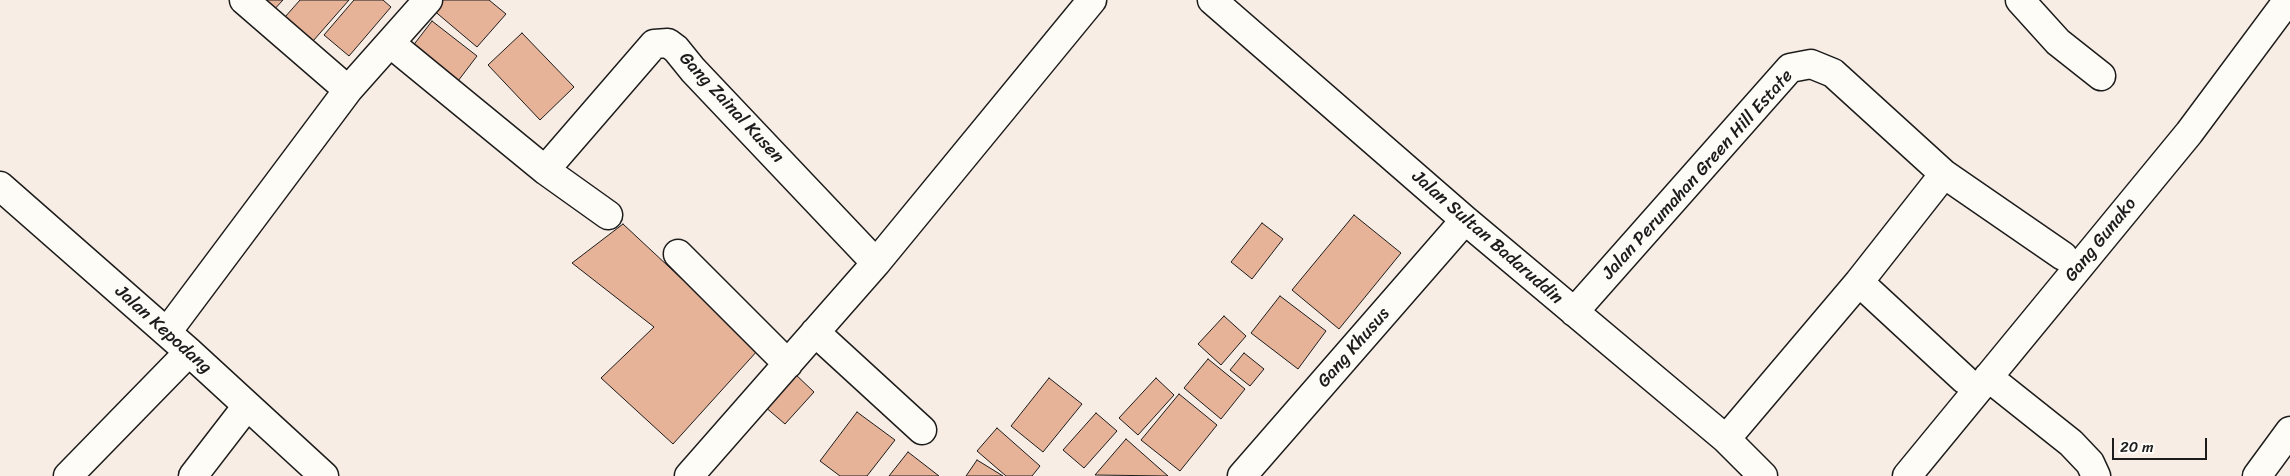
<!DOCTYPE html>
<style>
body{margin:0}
#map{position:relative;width:2290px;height:476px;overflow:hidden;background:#f8ede4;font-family:Sriracha,sans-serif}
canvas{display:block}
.scale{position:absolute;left:2112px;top:438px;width:95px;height:22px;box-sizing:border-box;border:2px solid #1c1c1c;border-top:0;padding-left:6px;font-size:15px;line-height:18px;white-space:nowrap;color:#1c1c1c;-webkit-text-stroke:4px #fdfcf7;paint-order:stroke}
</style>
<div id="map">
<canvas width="2290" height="476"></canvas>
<div class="scale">20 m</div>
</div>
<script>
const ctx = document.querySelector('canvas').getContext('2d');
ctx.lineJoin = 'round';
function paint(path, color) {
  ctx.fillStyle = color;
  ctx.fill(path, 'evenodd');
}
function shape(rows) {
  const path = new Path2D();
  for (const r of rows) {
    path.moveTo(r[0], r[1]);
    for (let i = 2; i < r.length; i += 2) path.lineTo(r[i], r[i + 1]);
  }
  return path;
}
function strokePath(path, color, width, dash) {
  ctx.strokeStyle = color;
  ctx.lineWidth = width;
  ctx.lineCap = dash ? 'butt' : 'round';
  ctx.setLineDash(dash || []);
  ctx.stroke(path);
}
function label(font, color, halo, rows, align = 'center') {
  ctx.font = font + ' Sriracha,sans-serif';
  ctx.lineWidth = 5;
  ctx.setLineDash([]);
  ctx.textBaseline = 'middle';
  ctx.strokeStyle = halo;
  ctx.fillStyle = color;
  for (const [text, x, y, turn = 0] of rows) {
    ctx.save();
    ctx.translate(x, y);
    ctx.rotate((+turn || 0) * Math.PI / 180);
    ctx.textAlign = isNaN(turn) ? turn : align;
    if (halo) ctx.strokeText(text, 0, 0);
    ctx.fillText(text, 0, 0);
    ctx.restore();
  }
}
const building = shape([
 [256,0,283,0,271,13,256,0],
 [300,0,349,0,313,41,285,17,300,0],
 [354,0,383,0,391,7,349,56,324,35,354,0],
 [440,0,489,0,506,14,477,47,432,9,440,0],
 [432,21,477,56,458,81,412,47,432,21],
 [522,33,574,87,540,120,488,65,522,33],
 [1354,215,1401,253,1339,329,1292,290,1354,215],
 [1262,223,1283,239,1252,279,1231,262,1262,223],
 [623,224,758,350,673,444,601,378,654,327,572,263,623,224],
 [1280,296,1326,331,1298,369,1251,333,1280,296],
 [1224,316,1246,336,1221,365,1198,344,1224,316],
 [1244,353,1264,369,1250,386,1230,370,1244,353],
 [1208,359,1245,389,1221,419,1184,388,1208,359],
 [794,373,814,392,785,424,764,406,794,373],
 [1049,378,1082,404,1043,452,1011,426,1049,378],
 [1156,378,1174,395,1138,435,1119,418,1156,378],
 [1179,394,1217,425,1180,471,1141,440,1179,394],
 [857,412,895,440,867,476,840,476,820,461,857,412],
 [1096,413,1117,431,1084,468,1063,450,1096,413],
 [997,428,1040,466,1032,476,1006,476,977,451,997,428],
 [1126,439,1168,476,1095,475,1126,439],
 [908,452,939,476,889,476,908,452],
 [977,460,1003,476,966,476,977,460]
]);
paint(building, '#e6b398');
strokePath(building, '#1c1c1c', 1);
const minor = shape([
 [244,0,348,90],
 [1212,0,1465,220,1726,439,1763,476],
 [2020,0,2058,42,2101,76],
 [390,43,545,170,608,215],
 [545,170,654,44,668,43,676,49,693,70,876,263],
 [0,186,189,352,324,476],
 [678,254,788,364],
 [1859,282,1964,379],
 [1574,312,1790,68,1811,64,1833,73,1944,174],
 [167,332,348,90,428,0],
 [815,332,922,430],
 [1988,377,2071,443,2090,463,2096,476],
 [1726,439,1859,282,1944,174,2063,256],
 [68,476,189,352],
 [193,476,247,406],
 [689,476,876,263,1092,0],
 [1242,476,1465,220],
 [1907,476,2189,133,2288,0],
 [2257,476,2290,431]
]);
strokePath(minor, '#1c1c1c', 31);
strokePath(minor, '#fdfcf7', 28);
label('18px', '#1c1c1c', '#fdfcf7', [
 ["Gang Zainal Kusen",731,108,47],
 ["Jalan Perumahan Green Hill Estate",1698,175,-48],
 ["Jalan Sultan Badaruddin",1487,238,41],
 ["Gang Gunako",2101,240,-51],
 ["Jalan Kepodang",163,330,42],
 ["Gang Khusus",1354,348,-49]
]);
</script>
